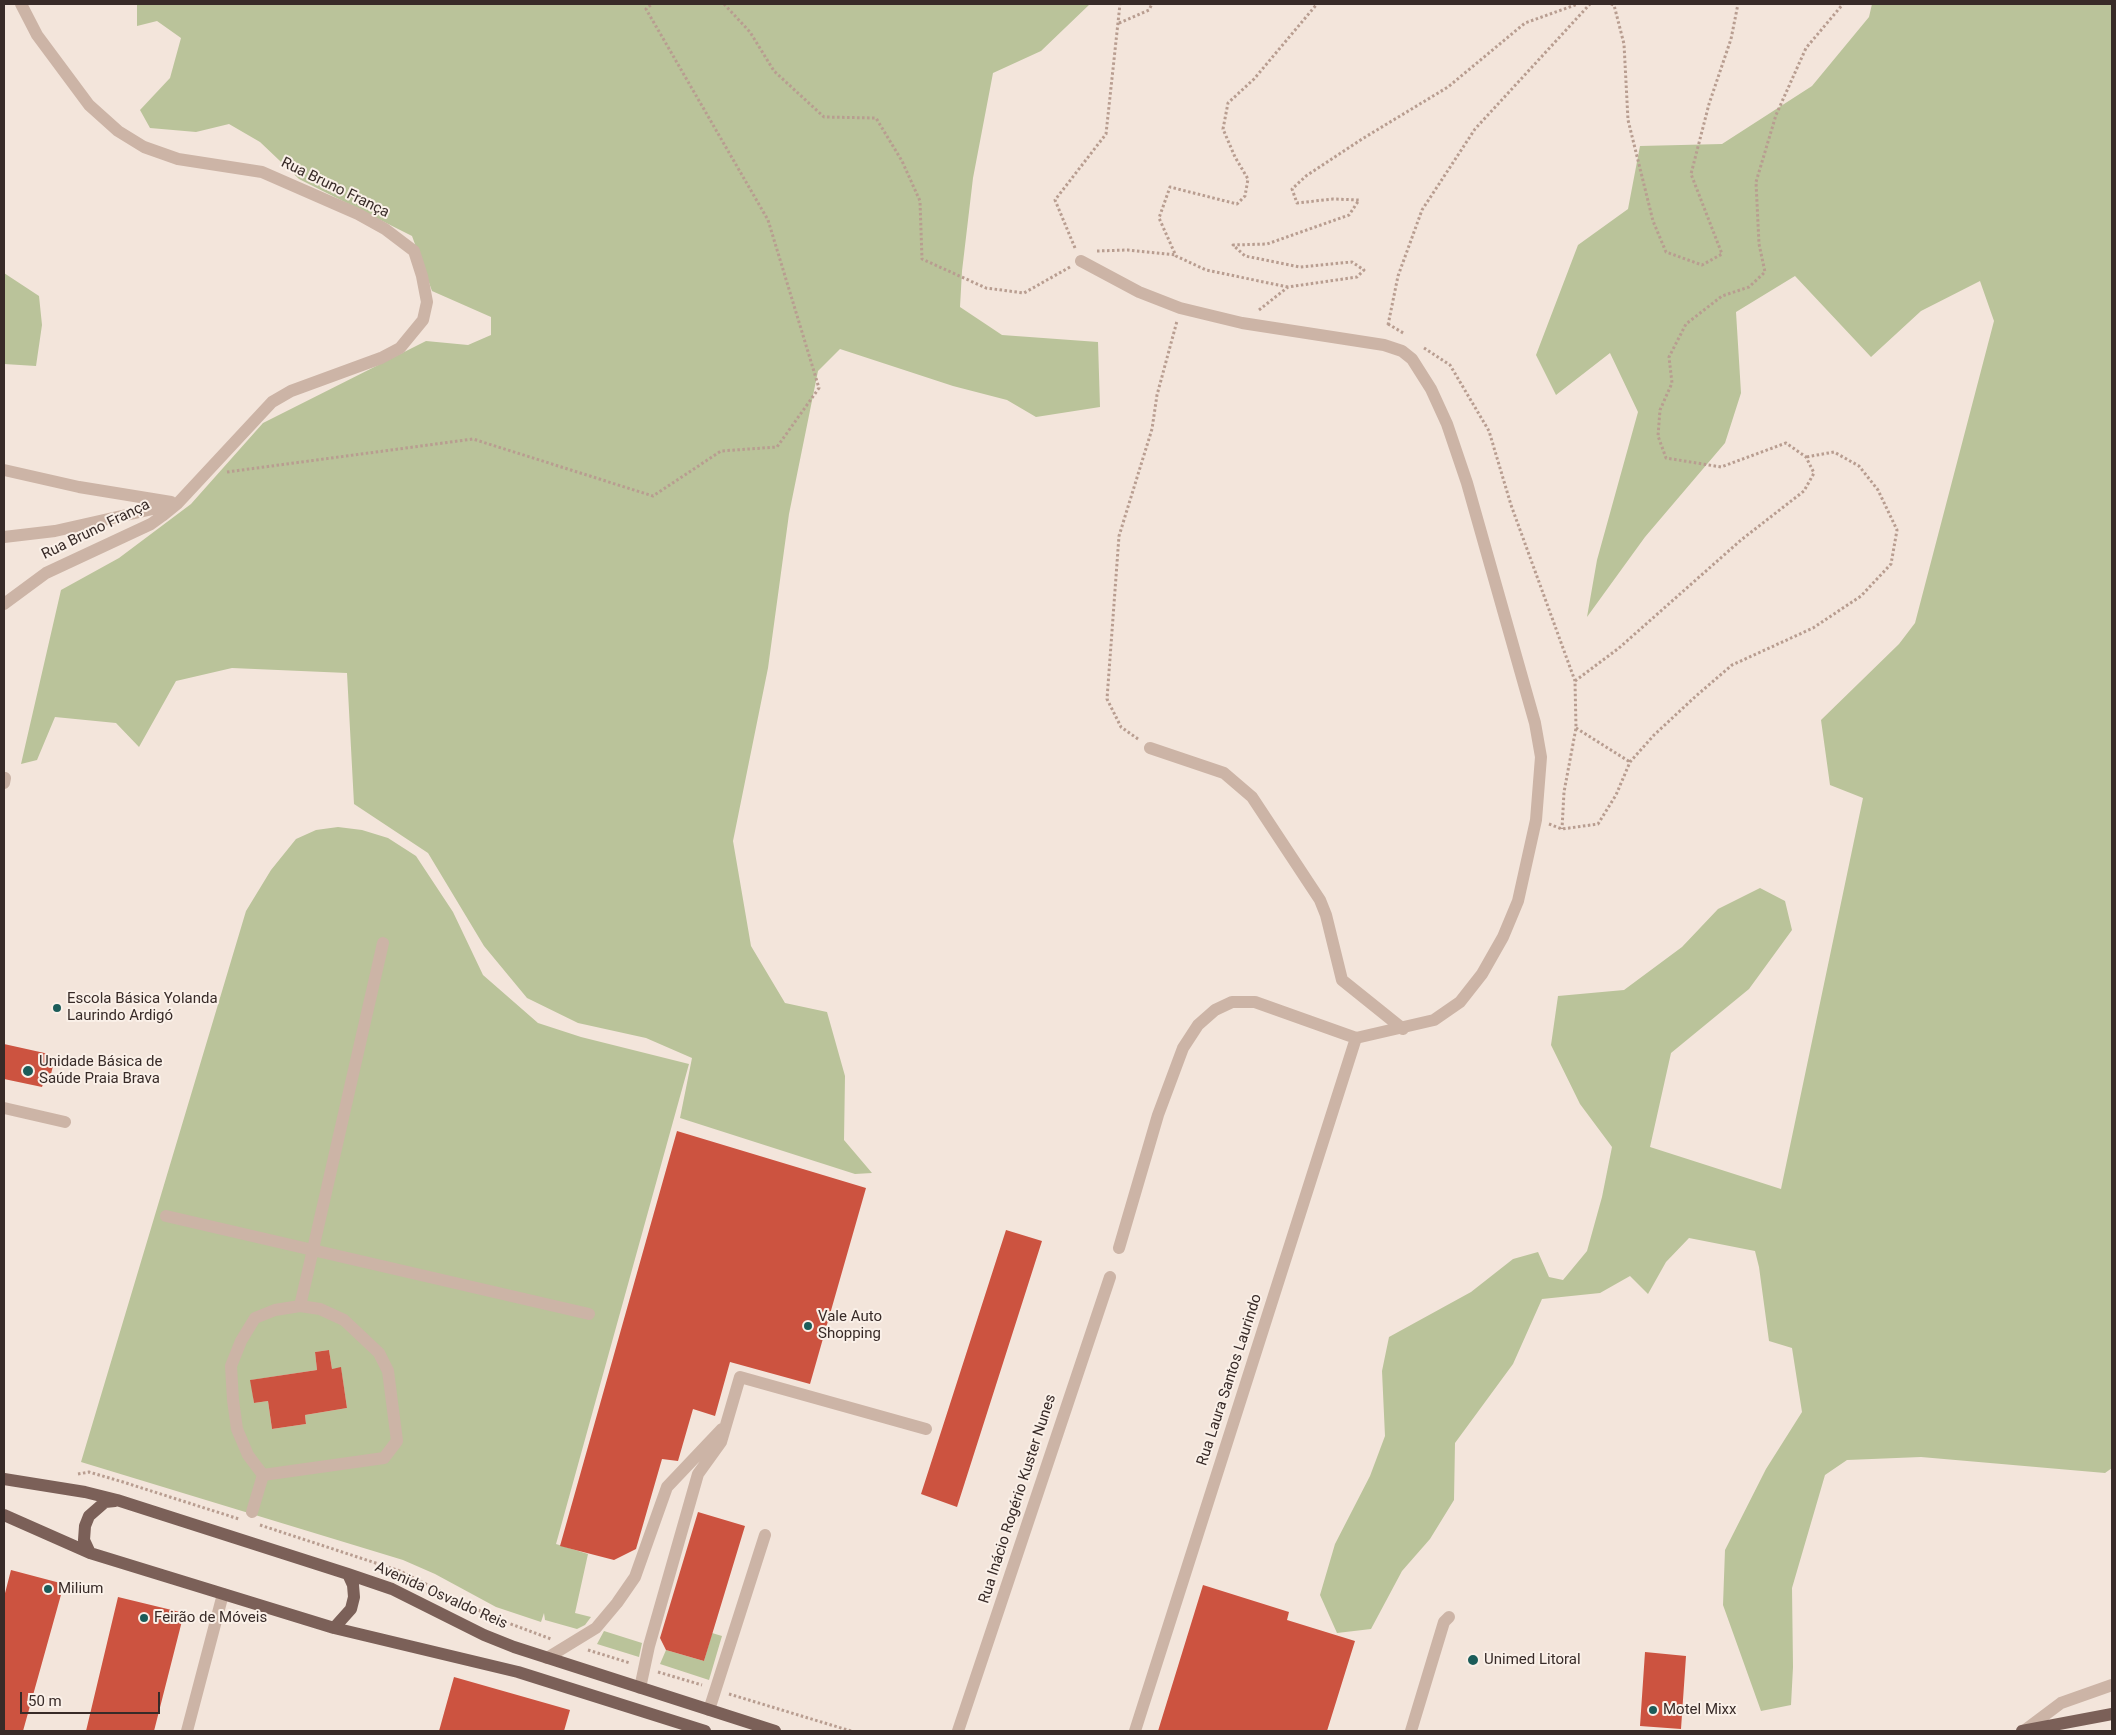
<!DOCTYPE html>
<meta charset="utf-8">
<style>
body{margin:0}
#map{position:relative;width:2116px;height:1735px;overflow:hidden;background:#f3e5db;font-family:Roboto,sans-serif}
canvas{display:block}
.frame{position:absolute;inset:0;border:5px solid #382b28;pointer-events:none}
.scale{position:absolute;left:20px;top:1692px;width:140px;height:22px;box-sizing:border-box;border:2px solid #382b28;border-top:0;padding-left:6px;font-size:15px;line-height:18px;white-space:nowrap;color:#382b28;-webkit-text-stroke:4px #faf0e8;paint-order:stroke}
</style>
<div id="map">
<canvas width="2116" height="1735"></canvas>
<div class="frame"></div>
<div class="scale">50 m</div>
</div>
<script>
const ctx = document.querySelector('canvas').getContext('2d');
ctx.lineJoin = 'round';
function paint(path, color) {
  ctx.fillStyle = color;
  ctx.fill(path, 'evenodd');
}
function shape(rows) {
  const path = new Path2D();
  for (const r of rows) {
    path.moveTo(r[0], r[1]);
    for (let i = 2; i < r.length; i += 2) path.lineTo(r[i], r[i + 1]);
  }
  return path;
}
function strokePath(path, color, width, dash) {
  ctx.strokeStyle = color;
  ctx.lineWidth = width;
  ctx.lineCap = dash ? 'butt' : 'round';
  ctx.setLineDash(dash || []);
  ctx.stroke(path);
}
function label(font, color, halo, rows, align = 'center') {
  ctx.font = font + ' Roboto,sans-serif';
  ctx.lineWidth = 4;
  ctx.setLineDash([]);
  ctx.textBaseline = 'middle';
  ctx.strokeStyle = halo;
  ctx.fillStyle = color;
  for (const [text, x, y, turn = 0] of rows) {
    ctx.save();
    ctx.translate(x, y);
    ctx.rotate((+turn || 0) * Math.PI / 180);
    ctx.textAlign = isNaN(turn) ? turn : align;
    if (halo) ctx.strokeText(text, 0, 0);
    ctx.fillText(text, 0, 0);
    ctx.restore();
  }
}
paint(shape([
 [137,4,1090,4,1041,51,993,73,973,178,962,271,960,307,1002,335,1098,342,1100,407,1036,417,1007,400,953,386,840,349,818,371,789,514,768,668,733,841,751,946,785,1003,827,1012,845,1076,844,1140,872,1173,855,1174,680,1118,692,1058,646,1038,578,1023,527,998,484,946,428,853,354,804,347,673,232,668,176,681,139,747,116,723,55,717,37,760,21,764,61,590,119,558,191,504,263,423,426,341,468,345,491,335,491,317,432,291,412,236,299,179,260,142,229,124,196,132,150,128,140,110,170,78,181,38,157,21,137,26],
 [1872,4,2112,4,2112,1468,2105,1473,1921,1457,1847,1460,1825,1475,1792,1588,1793,1667,1791,1705,1761,1711,1723,1605,1725,1550,1766,1469,1802,1412,1792,1348,1769,1341,1759,1267,1755,1251,1689,1238,1666,1262,1648,1294,1630,1276,1600,1293,1542,1299,1513,1364,1455,1443,1454,1500,1430,1539,1402,1571,1371,1629,1337,1633,1320,1595,1335,1544,1370,1476,1385,1436,1382,1371,1389,1337,1471,1292,1513,1259,1538,1252,1549,1277,1563,1280,1587,1251,1602,1197,1612,1147,1580,1104,1551,1045,1558,996,1624,990,1682,947,1718,909,1760,888,1785,901,1792,930,1749,989,1671,1053,1650,1147,1781,1189,1863,798,1830,785,1821,720,1899,644,1915,623,1994,321,1980,281,1921,311,1871,357,1795,276,1736,312,1741,393,1725,443,1645,537,1587,617,1597,560,1638,412,1610,353,1556,395,1536,355,1578,245,1628,209,1640,146,1722,144,1812,86,1869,17],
 [4,273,39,296,42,325,36,366,4,364],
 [338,827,362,830,388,838,416,856,453,912,483,975,538,1023,581,1037,689,1064,556,1544,588,1554,575,1613,591,1617,585,1625,577,1629,545,1620,544,1613,541,1622,496,1607,435,1574,403,1560,81,1462,246,911,271,870,296,839,316,830],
 [329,1350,332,1369,341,1368,347,1408,305,1415,306,1424,272,1429,268,1401,254,1403,251,1380,317,1370,315,1352],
 [604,1631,642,1643,639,1657,597,1644],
 [712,1633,722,1636,709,1680,660,1664,666,1650,704,1661]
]), '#bac39a');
paint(shape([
 [4,1044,49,1054,48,1061,54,1062,49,1082,44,1081,42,1087,4,1079],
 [677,1131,866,1188,810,1384,730,1362,715,1416,693,1409,678,1461,662,1459,636,1549,614,1560,560,1546],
 [1006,1230,1042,1241,957,1507,921,1494],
 [329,1350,332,1369,341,1367,347,1408,305,1415,306,1424,272,1429,268,1401,254,1403,250,1380,317,1370,315,1352],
 [698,1512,745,1526,704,1661,666,1650,660,1638],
 [11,1570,64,1584,23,1731,4,1731,4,1597],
 [1203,1585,1289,1612,1287,1620,1355,1641,1327,1731,1158,1731],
 [118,1597,184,1613,154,1731,86,1731],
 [1645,1652,1686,1656,1681,1729,1640,1726],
 [454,1677,570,1710,564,1731,439,1731]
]), '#cc5340');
strokePath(shape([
 [724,4,750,32,774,71,824,117,876,118,902,161,920,201,922,259,986,288,1024,293,1070,267],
 [1611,4,1614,5,1624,44,1628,120,1653,221,1666,252,1702,265,1722,254,1691,174,1709,104,1731,39,1738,4],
 [1119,23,1149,10,1152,4],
 [1075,248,1055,200,1106,134,1120,4],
 [1097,251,1128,250,1176,255],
 [1288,287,1206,270,1176,256,1159,218,1170,187,1237,204,1245,196,1248,179,1235,157,1223,129,1228,103,1254,79,1317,4],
 [1259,310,1288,287,1357,277,1364,270,1352,262,1300,267,1245,256,1233,245,1267,244,1349,215,1359,200,1333,199,1297,203,1292,189,1306,176,1362,139,1448,87,1525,23,1578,4],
 [1388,324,1405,334],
 [1388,325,1398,276,1422,210,1475,129,1590,4],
 [1424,348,1450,365,1489,431,1511,505,1575,681,1576,728,1564,792,1562,829],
 [227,472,473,439,653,496,721,451,777,447,819,388,768,220,646,9,652,4],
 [1575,681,1619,648,1741,540,1804,491,1814,473,1806,457,1786,443,1721,467,1666,458,1658,436,1660,410,1672,383,1669,357,1686,324,1722,296,1749,287,1765,272,1759,244,1756,182,1776,115,1806,48,1843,4],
 [1576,728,1630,762],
 [1138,739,1121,727,1107,699,1119,536,1152,429,1157,395,1177,321],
 [1549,824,1562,829,1598,824,1616,795,1630,762,1654,735,1696,696,1732,665,1813,628,1861,596,1891,564,1897,530,1878,490,1859,466,1834,452,1806,457],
 [78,1474,89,1472,123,1482,239,1519],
 [260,1525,400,1571,492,1617,551,1639],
 [588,1650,630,1663],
 [658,1672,702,1685],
 [729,1694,851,1731]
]), '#b89d90', 3, [2.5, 2.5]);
strokePath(shape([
 [1081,261,1139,292,1180,308,1242,323,1384,345,1402,351,1412,359,1431,389,1447,424,1467,483,1535,723,1541,757,1536,820,1518,901,1503,937,1482,974,1460,1002,1434,1020,1356,1038,1255,1002,1232,1002,1215,1010,1198,1025,1183,1048,1158,1115,1119,1248],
 [4,470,79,487,171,502],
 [4,537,55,531,175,504],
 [4,604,46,573,151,524,162,516,178,503,272,402,291,391,381,358,400,348,423,320,427,302,422,276,414,251,385,229,358,214,262,172,178,159,144,147,118,131,89,105,37,35,21,4],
 [1150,748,1224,773,1252,797,1320,900,1326,915,1342,980,1403,1029],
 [4,783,5,778],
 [4,1108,65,1122],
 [166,1216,589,1314],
 [300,1306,320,1309,344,1320,379,1353,388,1371,397,1441,384,1458,263,1475,248,1455,237,1429,233,1400,231,1366,241,1341,255,1318,275,1310,300,1306],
 [300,1306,383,943],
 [252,1512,263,1475],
 [547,1658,596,1628,617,1603,635,1577,667,1487,722,1429],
 [640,1688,649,1646,698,1474,721,1442,740,1377,926,1429],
 [709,1710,765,1535],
 [2025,1730,2061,1703,2112,1685],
 [187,1731,223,1594],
 [958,1731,1110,1277],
 [1135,1731,1356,1038],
 [1411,1731,1444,1622,1449,1617]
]), '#ccb4a6', 12);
strokePath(shape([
 [4,1479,85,1492,117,1500,348,1574,392,1589,484,1635,514,1647,775,1731],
 [4,1515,90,1553,334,1628,518,1672,705,1731],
 [90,1553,84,1540,85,1526,89,1516,105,1502,115,1501],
 [334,1628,351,1609,354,1597,353,1585,348,1574],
 [2022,1731,2112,1714]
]), '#7b6058', 12);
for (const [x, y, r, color] of [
 [57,1008,5,"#1b5c59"],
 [28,1071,6,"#1b5c59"],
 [808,1326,5,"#1b5c59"],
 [48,1589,5,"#1b5c59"],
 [144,1618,5,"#1b5c59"],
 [1473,1660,6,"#1b5c59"],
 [1653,1710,5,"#1b5c59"]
]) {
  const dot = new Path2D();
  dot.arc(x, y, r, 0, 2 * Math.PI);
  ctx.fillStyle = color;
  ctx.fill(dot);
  strokePath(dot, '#faf0e8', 2);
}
label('15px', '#382b28', '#faf0e8', [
 ["Rua Bruno França",335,188,26],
 ["Rua Bruno França",96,530,-26],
 ["Rua Laura Santos Laurindo",1230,1380,-72],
 ["Rua Inácio Rogério Kuster Nunes",1018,1499,-72],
 ["Avenida Osvaldo Reis",441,1596,24]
]);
label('15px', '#382b28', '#faf0e8', [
 ["Escola Básica Yolanda",67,999],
 ["Laurindo Ardigó",67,1016],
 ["Unidade Básica de",39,1062],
 ["Saúde Praia Brava",39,1079],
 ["Vale Auto",818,1317],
 ["Shopping",818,1334],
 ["Milium",58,1589],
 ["Feirão de Móveis",154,1618],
 ["Unimed Litoral",1484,1660],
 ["Motel Mixx",1663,1710]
], 'left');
</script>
